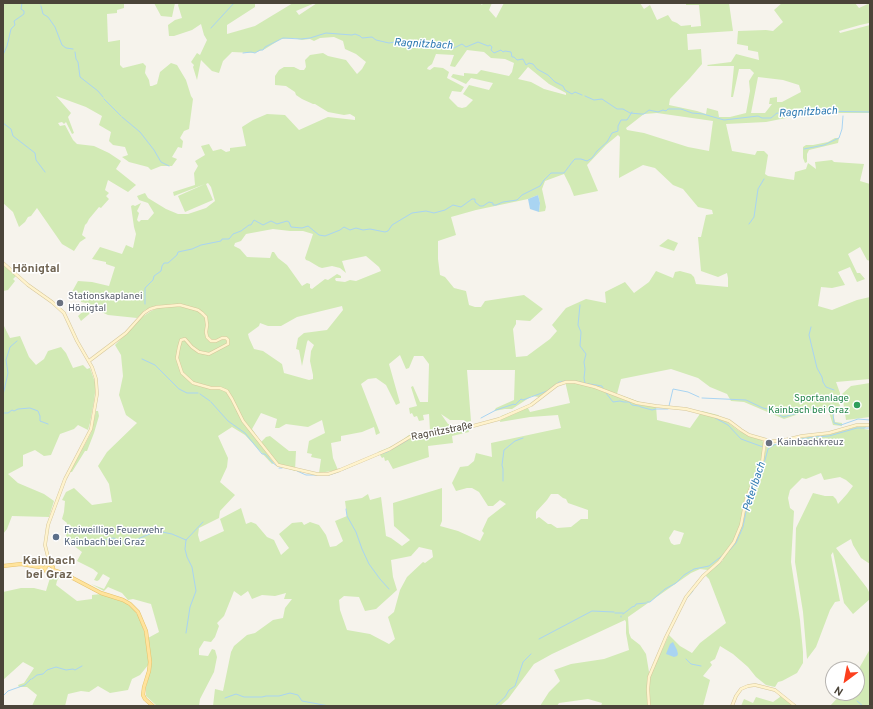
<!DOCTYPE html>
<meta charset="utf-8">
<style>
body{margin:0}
#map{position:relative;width:873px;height:709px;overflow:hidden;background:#f6f3ec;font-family:Overpass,sans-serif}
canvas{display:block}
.frame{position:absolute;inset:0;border:4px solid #4b4439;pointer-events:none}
.north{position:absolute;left:825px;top:661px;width:40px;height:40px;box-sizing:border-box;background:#fff;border:1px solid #b7b4b0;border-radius:50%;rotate:212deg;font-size:11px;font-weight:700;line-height:16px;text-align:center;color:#4b4439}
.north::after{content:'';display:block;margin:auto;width:14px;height:18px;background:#fc3f1d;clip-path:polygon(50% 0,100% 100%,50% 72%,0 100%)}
</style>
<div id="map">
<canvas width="873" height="709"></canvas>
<div class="frame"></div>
<div class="north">N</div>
</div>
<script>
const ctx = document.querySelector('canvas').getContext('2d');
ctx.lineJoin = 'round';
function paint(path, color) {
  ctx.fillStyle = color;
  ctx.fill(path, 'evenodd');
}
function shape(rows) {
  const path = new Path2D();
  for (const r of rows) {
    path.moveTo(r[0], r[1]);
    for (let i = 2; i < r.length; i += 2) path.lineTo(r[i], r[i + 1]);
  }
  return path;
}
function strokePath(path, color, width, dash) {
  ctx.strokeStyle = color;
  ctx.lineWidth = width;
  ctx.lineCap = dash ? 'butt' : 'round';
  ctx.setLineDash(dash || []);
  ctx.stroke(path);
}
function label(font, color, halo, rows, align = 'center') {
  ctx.font = font + ' Overpass,sans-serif';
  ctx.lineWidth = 3;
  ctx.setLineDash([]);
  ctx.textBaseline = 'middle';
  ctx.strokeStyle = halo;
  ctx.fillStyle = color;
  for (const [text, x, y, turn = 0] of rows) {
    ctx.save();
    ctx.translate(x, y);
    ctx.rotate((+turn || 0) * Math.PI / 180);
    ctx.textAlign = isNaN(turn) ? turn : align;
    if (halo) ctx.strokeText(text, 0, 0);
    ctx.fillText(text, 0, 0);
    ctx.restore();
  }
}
paint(shape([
 [3,3,124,3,124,8,117,10,117,13,107,14,108,42,120,40,120,65,123,68,143,63,146,66,145,73,149,80,150,86,152,86,157,84,160,72,171,63,177,65,186,80,191,96,193,99,189,129,184,131,180,138,183,141,182,148,178,147,172,157,177,159,172,166,161,166,151,170,148,167,129,162,122,157,128,155,125,147,113,145,109,141,111,132,99,125,102,116,86,107,56,96,71,113,68,117,74,133,72,134,66,122,64,124,62,122,58,123,60,126,65,125,73,140,77,144,94,146,109,153,121,161,116,169,136,185,128,192,108,180,105,190,109,193,106,196,109,199,101,208,99,207,89,219,87,223,85,225,82,235,86,238,80,242,74,251,62,244,37,208,31,216,28,217,25,222,19,227,13,212,3,203],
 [154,3,175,3,172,17,161,16],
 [179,3,255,3,255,7,227,25,227,34,255,26,293,3,315,3,296,11,299,15,317,3,480,3,482,5,483,3,492,3,489,10,496,18,504,3,640,3,644,9,650,5,657,20,668,15,672,21,677,23,681,26,691,25,691,27,701,26,699,5,686,5,686,3,729,3,733,31,687,34,688,50,701,49,702,64,690,78,670,99,669,105,697,111,706,114,707,108,718,111,719,117,730,117,746,113,750,91,749,81,754,73,750,69,739,69,733,97,731,97,734,66,708,66,707,65,731,62,736,54,759,60,758,52,748,50,748,46,737,44,738,31,766,30,773,31,783,22,774,10,782,3,855,3,859,8,870,3,870,25,869,23,860,25,839,31,840,33,870,25,870,113,811,113,766,122,726,124,732,151,755,155,757,151,764,151,768,155,765,174,768,176,794,180,795,172,806,169,808,163,816,169,815,162,832,160,834,162,864,164,860,181,870,184,870,261,867,260,860,247,848,254,857,273,860,273,865,279,857,282,850,267,838,272,845,285,832,288,821,287,818,306,832,310,857,300,870,297,870,379,836,382,840,393,840,395,838,395,840,406,836,409,832,409,835,422,842,423,842,426,833,425,829,412,827,409,808,411,784,419,744,402,731,401,727,394,710,387,698,378,671,369,621,379,617,394,640,402,656,405,657,420,690,428,702,411,718,415,739,431,762,440,763,442,763,461,767,443,776,444,807,437,831,434,856,427,867,426,864,429,870,430,870,564,861,558,853,545,851,539,836,548,867,588,870,594,870,599,853,614,844,603,833,552,831,555,840,601,835,602,830,610,816,647,807,659,803,612,795,562,796,528,813,493,825,496,833,496,836,499,838,504,847,494,853,486,846,480,840,477,824,480,821,473,806,479,802,478,790,490,788,498,790,508,794,511,791,562,800,620,803,652,803,663,797,673,782,681,778,682,775,687,766,685,756,677,748,667,733,654,720,646,715,659,710,662,712,665,703,676,710,680,703,706,601,706,602,703,588,699,559,703,557,706,540,706,549,692,560,681,554,670,571,664,604,659,629,650,626,633,626,622,625,620,552,654,534,664,508,699,500,706,213,706,215,689,223,691,231,652,234,646,247,635,255,633,273,620,283,618,285,608,292,599,284,599,286,593,275,596,262,595,252,599,248,591,241,596,234,591,224,616,217,623,219,626,215,637,211,642,204,641,199,649,199,655,208,656,212,649,215,650,217,657,214,672,200,699,199,706,157,706,146,696,146,687,151,667,148,638,159,632,151,604,133,599,128,600,122,593,108,587,104,591,91,584,104,589,110,578,103,574,99,580,97,581,94,580,98,573,93,569,77,561,82,552,69,542,65,533,67,523,62,519,64,512,65,501,62,500,66,492,74,488,92,505,112,502,109,484,98,466,107,452,137,423,126,415,119,395,123,376,121,355,115,345,142,317,151,311,158,308,174,306,158,305,145,310,137,318,108,315,95,309,81,321,78,316,91,304,81,302,81,300,71,298,70,293,73,290,78,281,92,282,109,286,115,267,106,264,106,262,92,259,100,247,122,254,126,245,133,248,136,234,134,227,131,206,133,205,135,206,141,203,137,211,139,213,137,220,139,222,141,220,148,220,154,213,148,203,139,200,137,196,145,193,148,198,166,209,178,214,188,214,206,208,215,201,211,187,208,183,206,184,213,200,185,212,178,196,205,184,174,196,173,192,195,185,194,173,198,166,195,161,205,155,201,146,209,144,213,151,221,149,226,152,230,151,230,148,246,146,242,127,253,120,267,114,285,115,299,130,328,117,355,120,355,117,350,114,344,115,328,112,315,104,313,104,302,99,296,95,295,92,286,86,275,85,275,76,279,70,284,67,294,67,300,70,304,70,306,67,305,60,310,55,323,53,328,56,346,60,357,74,362,69,366,62,356,54,345,49,343,41,334,37,320,38,314,41,310,39,302,40,293,38,281,39,265,49,254,53,232,52,223,61,219,73,212,71,201,60,197,80,193,67,194,65,191,62,197,53,200,55,207,40,204,35,201,24,192,30,174,36,169,36,168,25,175,20,182,18,178,5],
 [467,50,484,52,491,58,505,59,514,63,512,72,509,76,481,70,477,74,464,73,464,76,453,74,451,77,466,84,471,78,493,83,489,90,469,85,463,94,473,100,466,107,462,108,458,107,449,98,452,91,461,92,464,87,447,78,449,72,443,68,434,67,430,70,427,69,428,67,432,64,436,54,454,55,450,66,455,67],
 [528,67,549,84,566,93,566,95,544,89,531,82,518,79],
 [758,77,783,80,799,85,801,92,782,102,777,102,777,97,770,98,769,104,772,104,765,113,751,113],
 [657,113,713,121,709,151,688,147,644,133,627,130,626,128,644,114],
 [618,135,620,137,619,178,643,165,655,168,673,185,683,189,698,207,712,210,713,214,706,215,701,237,698,237,701,271,718,277,727,273,728,278,728,287,696,284,694,277,691,274,680,271,675,272,673,278,656,271,649,282,634,293,625,282,605,292,606,303,586,299,566,308,552,325,557,331,550,339,527,356,516,357,513,329,516,324,516,320,530,321,543,309,524,295,485,301,481,307,475,307,469,305,466,291,454,288,445,277,440,275,438,259,438,241,456,235,451,217,476,210,528,199,538,195,540,203,539,212,545,211,546,207,542,189,545,181,564,174,570,186,574,196,598,191,587,165,606,145],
 [273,229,290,231,303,231,313,234,305,258,306,260,309,261,319,267,322,268,332,266,340,268,346,273,342,261,366,256,379,267,381,271,356,281,350,280,345,282,336,281,335,279,336,278,341,278,341,276,337,274,328,280,325,279,312,289,310,288,310,284,307,283,302,286,287,265,278,258,274,252,272,252,270,258,247,257,240,249,234,246,235,243,241,241,246,234],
 [342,306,343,310,327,330,304,333,298,338,296,349,299,350,302,366,307,342,308,340,314,345,311,351,310,361,313,375,313,379,309,380,284,373,282,364,263,351,254,349,249,338,248,334,259,326,260,323,268,326,281,326,297,317],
 [400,355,406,369,409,368,414,356,423,356,429,364,428,402,420,402,413,386,411,387,417,406,409,408,410,414,412,413,414,417,417,416,419,421,424,420,423,415,429,414,430,431,409,435,397,444,378,452,382,458,384,457,385,461,388,460,393,469,429,457,428,446,453,443,452,436,469,432,468,429,451,431,450,424,448,424,441,414,450,420,464,420,466,422,471,421,467,370,515,370,514,400,496,408,494,411,505,409,512,409,532,396,539,397,559,382,565,381,570,403,530,412,527,406,501,416,500,422,530,417,558,415,561,428,491,443,492,457,476,453,474,461,468,466,460,467,452,483,456,491,467,488,472,488,479,492,488,506,493,506,500,500,506,504,488,518,482,531,484,533,480,541,458,531,440,526,442,521,442,488,393,503,394,526,410,540,402,546,391,538,386,536,381,497,370,500,368,494,362,498,345,501,347,516,335,521,343,541,336,546,330,547,326,535,319,525,310,522,304,525,302,522,292,523,279,534,289,548,281,555,274,540,267,537,256,524,251,522,246,524,241,508,220,519,224,531,200,542,198,535,199,528,219,518,220,511,235,495,220,482,227,467,228,458,218,436,232,427,245,435,272,464,274,463,263,448,278,465,295,471,296,451,289,451,270,436,266,437,261,442,252,429,261,413,277,419,275,428,279,428,286,424,308,427,322,420,325,433,309,441,307,453,312,454,311,457,321,459,319,473,338,470,333,458,331,443,341,441,341,436,362,432,374,427,376,435,380,433,361,384,368,379,376,378,386,385,396,405,400,403,389,364],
 [551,494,558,494,563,498,566,499,568,503,588,510,588,519,581,519,571,527,557,528,551,524,548,524,539,517,536,519,536,512,547,500],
 [674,530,684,533,680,544,674,545,671,543,669,538],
 [419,547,432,550,433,557,425,563,423,562,407,577,400,590,394,612,388,617,395,639,389,644,370,634,347,630,340,610,339,600,344,596,359,597,365,611,376,609,397,590,393,577,391,560,411,556],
 [720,559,723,560,713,569,707,572,706,576,709,579,726,623,700,643,692,653,680,646,669,635,651,674,649,672,646,654,640,645,631,638,629,633,628,617,691,573,700,569,708,570],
 [835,138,839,138,838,143,809,150,807,154,807,162,805,163,803,158,803,147,806,145,813,145,828,142],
 [668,239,678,243,674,251,659,246],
 [3,265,16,276,13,279,15,281,8,290,3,291],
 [3,326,4,326,10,338,20,336,29,357,36,365,44,359,48,351,61,347,66,353,73,368,83,365,87,369,90,368,96,385,94,401,90,423,88,430,78,425,74,429,60,434,51,455,44,456,35,450,23,455,23,466,8,474,18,483,44,494,54,501,49,517,12,516,7,529,3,534],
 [870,383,870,417,846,420,842,394,851,386],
 [96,411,98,411,99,416,94,433,87,451,85,451,72,472,70,472,91,433],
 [57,573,61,574,57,581,56,585,77,601,92,599,92,595,101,594,115,598,126,603,134,610,139,617,145,634,149,664,140,675,132,679,128,690,110,693,98,686,89,692,81,691,68,694,65,706,32,706,37,695,27,687,19,687,18,685,24,683,34,668,23,662,3,680,3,592,21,588,34,588,46,591,50,578],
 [870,649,870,706,830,706,842,693,857,693,857,672],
 [779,694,793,706,741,706,744,699,753,703,756,697,773,702,780,697]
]), '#d2eab5');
paint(shape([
 [538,195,540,203,539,212,530,209,528,199],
 [673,642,677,650,678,654,677,656,674,657,666,654,670,644]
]), '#a9d4f2');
strokePath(shape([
 [40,3,40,4],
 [41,6,43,14,48,17,55,27,62,45,66,48,73,49],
 [211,28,234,3],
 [75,52,76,59,78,62,80,77,98,91,103,97],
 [243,53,251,52,255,53,260,50,263,50,265,47,283,38,301,39,310,38,326,33,352,35,355,34,360,36,362,38,372,37,376,40,389,43,395,42,403,44,406,43,413,45,415,44,419,46,426,44,433,47,439,47,441,45,446,46,447,47,454,48,462,44,466,47,478,42,488,46,490,45,492,47,491,50,494,53,501,50,503,52,505,51,511,52,512,57,514,57,517,60,523,59,526,65,529,63,533,64,537,69,548,75,555,82,563,86,565,90,572,94,575,92,582,95],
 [3,55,7,46,11,29,15,25,14,21,24,14,24,11,21,9,22,3],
 [585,96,594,100,602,99,617,109,623,109,630,113,641,114,644,114,649,110,658,112,663,110,666,111,668,109,681,109,692,113,703,114,724,120,758,116,762,118,771,118,777,113,791,115,818,111,870,112],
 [104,99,121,116],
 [122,117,140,132,154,150,161,162,169,166],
 [3,123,11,129,13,136,35,153,36,160,45,172],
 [804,149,824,145,839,138,842,129,843,116],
 [749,224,754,217,758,189,764,179],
 [145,304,145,288,153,280,154,276,161,271,162,266,164,263,168,263,177,255,178,252,192,249,201,245,221,241,222,239,229,239,233,234,241,231,249,225,251,225,254,220,263,225,271,221,277,224,287,221,289,222,291,227,302,228,308,226,319,235,325,236,340,230,344,227,350,230,356,228,363,230,370,229,385,232,388,231,392,225,412,213,426,211,434,213,445,210,453,205,461,207,472,199,475,199,475,202,480,206,483,206,489,202,493,203,493,205,496,205,503,202,517,200,522,195,540,186,544,180,551,173,564,173,573,161,575,159,581,159,587,161,592,158,597,151,607,142,612,133,618,131,618,126,621,120,627,120,632,112],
 [580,305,578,325,581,332,580,346,586,354,584,362,585,369,584,378,585,383],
 [811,327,809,335,817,368,822,377,823,382,826,387,834,390],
 [142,359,155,365,179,389,187,393,198,393],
 [574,381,581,382],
 [584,383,602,386,603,388],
 [606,393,613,402,620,401,624,402,629,402,632,405,639,406,641,407,652,410,656,409,668,409],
 [200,394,210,401],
 [3,395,8,373,6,360,10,347,17,341],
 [702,398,746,400,763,408,772,410,783,417,818,408,828,409,833,413,834,423,841,425,858,419,870,420],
 [211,402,228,421,245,433,262,454,265,454,273,463,277,466],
 [669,406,673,389,688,392,699,397],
 [3,413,8,413,12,410,14,411,18,409,30,408,38,411,40,416,40,421,48,424],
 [481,418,496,410,514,404,515,405,521,399,523,400,547,391,559,382,565,381],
 [715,418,728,425,741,439,763,447],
 [411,438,447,432,462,431,467,430,470,428],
 [375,456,387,452,408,440],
 [279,468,282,468],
 [343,470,354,465],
 [297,471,306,475,317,475],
 [329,475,338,472],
 [503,481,503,469,502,465,504,450,515,441,523,438],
 [346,509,347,516,356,532,362,549,369,564,380,579,389,589],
 [78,544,114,538,123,543,128,543,157,531,172,534,186,540],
 [729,551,736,543,743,527,748,502,765,460,768,449,774,445,781,443,813,437,829,436,857,428,870,428],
 [714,568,719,564,725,555],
 [686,599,693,591],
 [647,602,650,602,665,589,676,583,684,575,694,569,709,566,723,555],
 [615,613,623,613],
 [623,614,627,611,632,607,635,606,636,604,646,603],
 [621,617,621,616],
 [186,633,190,607,196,591,192,567,187,557,185,549,186,540,203,522],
 [539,639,592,611,614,612],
 [686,659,691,664,701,666],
 [32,679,37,675,43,674,47,670,56,667,66,670,73,669,75,670,82,666],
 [3,696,8,691,25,685,31,679],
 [225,698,236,694,244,697,262,697,266,696,279,696,290,693,298,695,302,701,329,706],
 [857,701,863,706],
 [495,706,505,697,509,690,515,686,523,662,531,654]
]), '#a9d4f2', 1);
const secondary = shape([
 [3,263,28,285,52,302,64,313,77,341,92,367,96,379,97,394,91,429,65,479,48,525,45,545,50,565],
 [89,361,126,333,144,313,150,309,157,307,180,305,198,310,202,313,206,317,207,325,206,332,207,337,211,341,216,341,222,338,226,338,228,340,228,344,209,354,199,352,192,347,185,339,181,340,179,347,177,358,182,373,193,383,211,388,220,388,227,391,232,399,243,421,278,465,317,474,328,474,340,470,390,449,410,437,416,435,473,426,499,419,531,405,557,385,566,382,575,382,595,387,637,403,656,406,686,409,717,417,729,421,741,430,749,435,770,441,781,441,802,436,829,433,857,425,870,425],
 [649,706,648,689,649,677,666,637,686,597,703,576,719,562,734,542,741,525,746,499,762,463,765,440],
 [732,706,736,696,741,689,748,686,755,685,775,690,795,706]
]);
const primary = shape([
 [3,566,21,564,45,568],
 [45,568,47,565,50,565,53,567,53,570],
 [45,568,46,571,48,573,52,572,53,570],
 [53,570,65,574,101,593,123,600,130,604,138,612,146,631,150,662,149,671,144,687,143,695,145,699,153,706]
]);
strokePath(secondary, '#d6c79b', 3.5);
strokePath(primary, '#e6c16a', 4);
strokePath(secondary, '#fff3cd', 2.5);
strokePath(primary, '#ffe39c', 3);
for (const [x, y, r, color] of [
 [60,303,4,"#6b7280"],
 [857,405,4,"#2e9e5b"],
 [769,443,4,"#6b7280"],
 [56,537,4,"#5c6f8a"]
]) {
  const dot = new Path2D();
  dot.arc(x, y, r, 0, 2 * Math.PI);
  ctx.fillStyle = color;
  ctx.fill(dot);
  strokePath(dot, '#fff', 1.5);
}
label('10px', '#5b616d', '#fff', [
 ["Stationskaplanei",68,297],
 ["Hönigtal",68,309],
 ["Kainbachkreuz",777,443]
], 'left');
label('10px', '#27864d', '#fff', [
 ["Sportanlage",849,399],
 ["Kainbach bei Graz",849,411]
], 'right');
label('10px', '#4b4439', '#fff', [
 ["Ragnitzstraße",442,432,-11]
]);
label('10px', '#4e5e75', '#fff', [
 ["Freiweillige Feuerwehr",64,531],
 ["Kainbach bei Graz",64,543]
], 'left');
label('italic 11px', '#2e7ab2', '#fff', [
 ["Ragnitzbach",423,45,3],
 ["Ragnitzbach",808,113,-3],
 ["Peterlbach",755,487,-72]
]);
label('bold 12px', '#6e6250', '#fff', [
 ["Hönigtal",36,270],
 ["Kainbach",49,562],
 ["bei Graz",49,576]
]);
</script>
